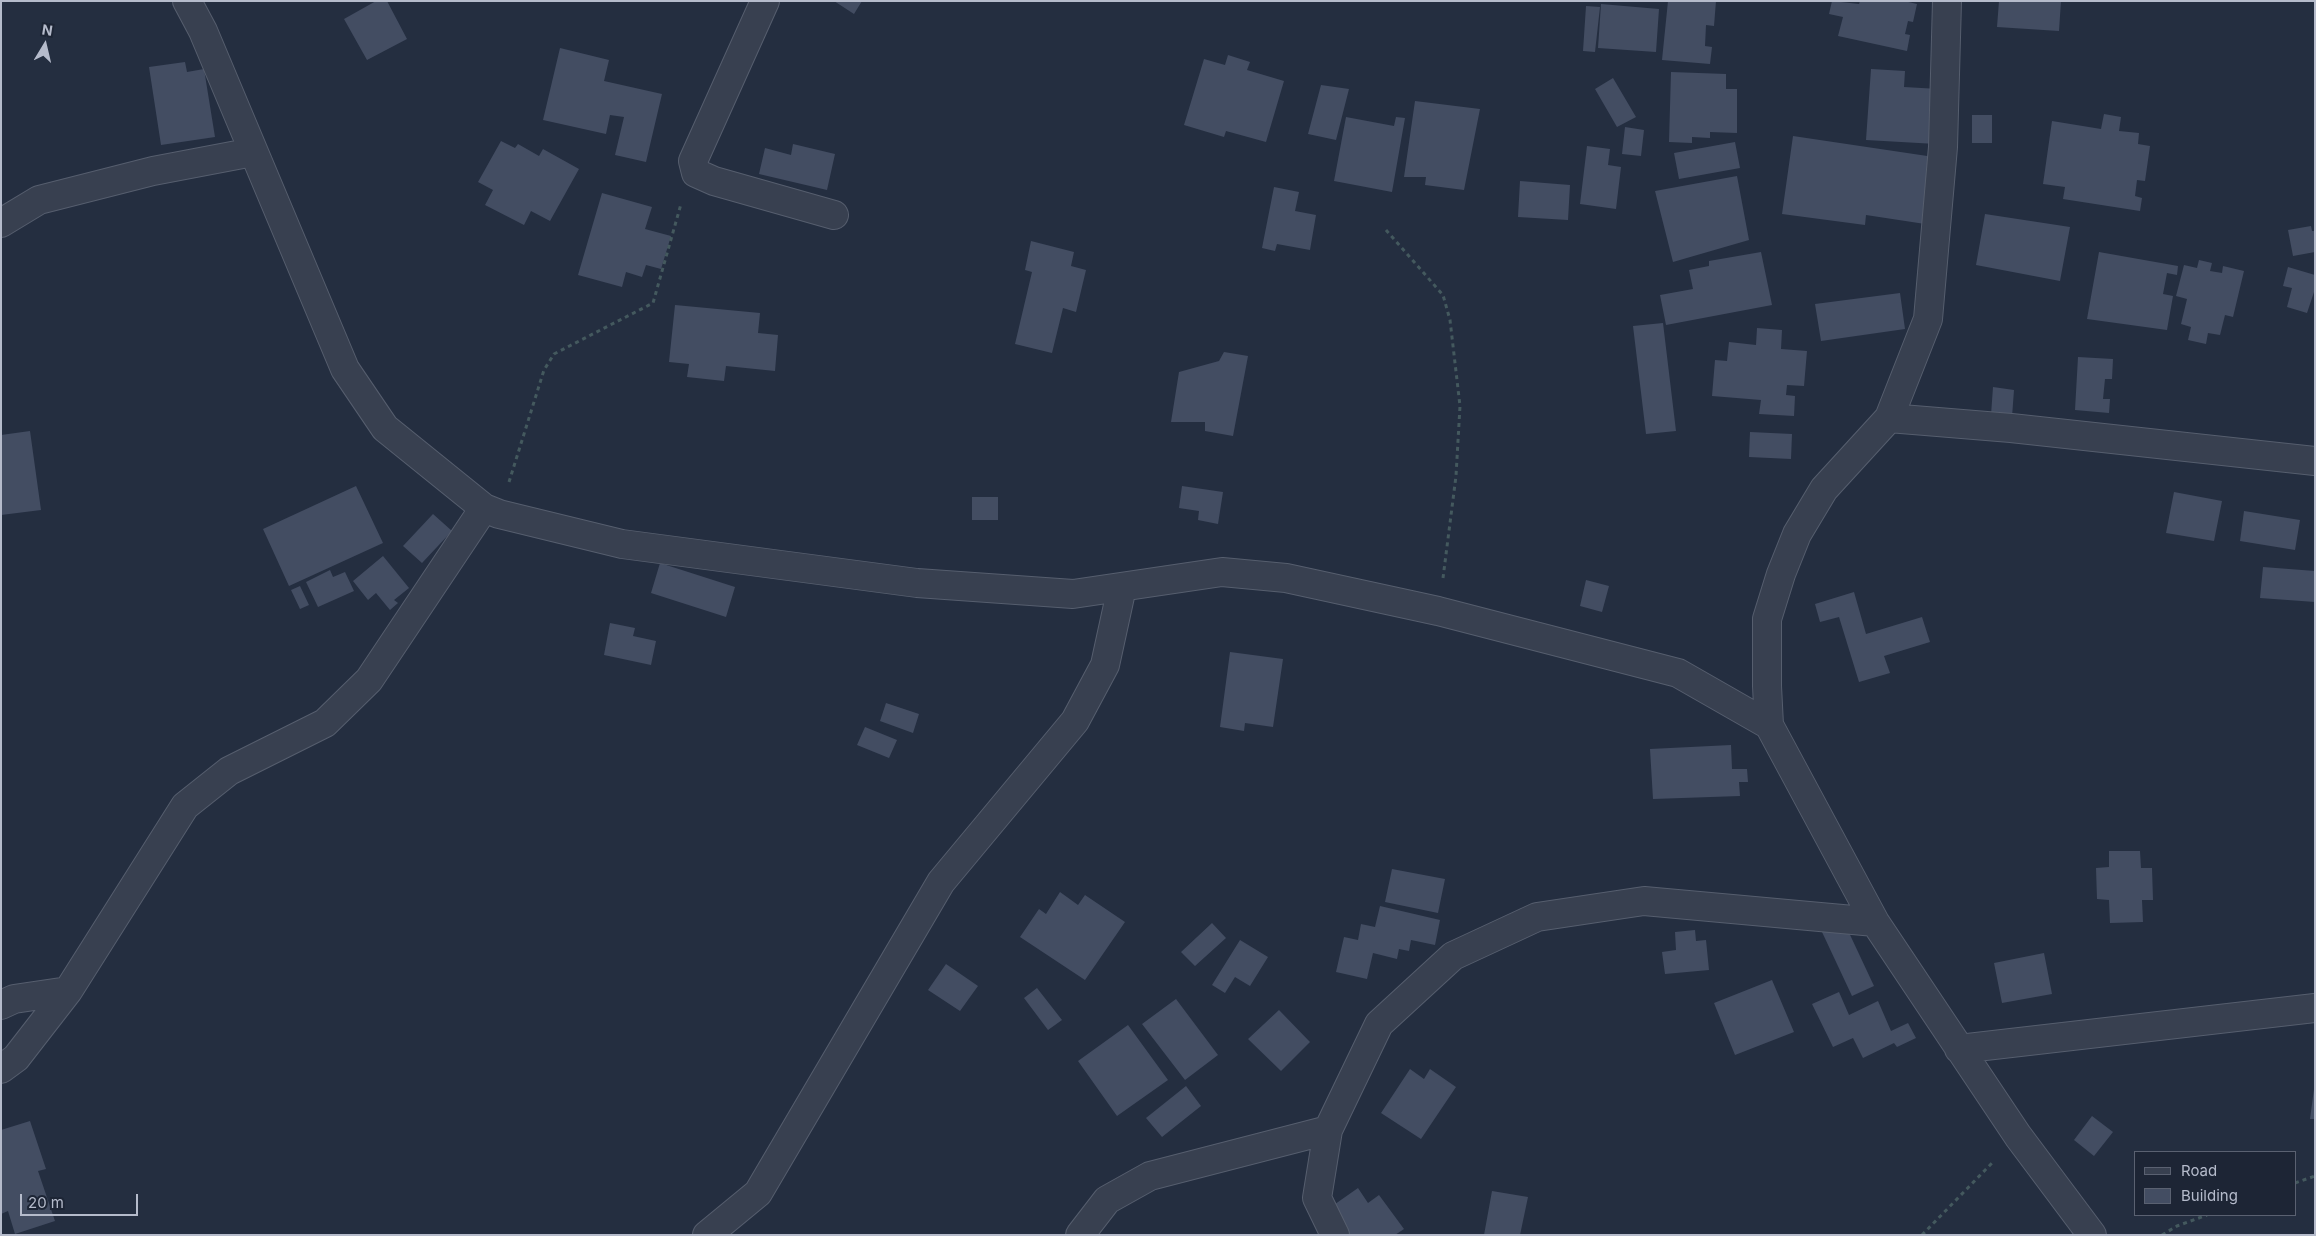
<!DOCTYPE html>
<style>
body{margin:0}
#map{position:relative;width:2316px;height:1236px;overflow:hidden;background:#242e40;font-family:Inter,sans-serif}
canvas{display:block}
.frame{position:absolute;inset:0;border:2px solid #b5bbcb;pointer-events:none}
.legend{position:absolute;left:2134px;top:1151px;width:162px;height:65px;box-sizing:border-box;background:#1d2535;border:1px solid #5a6171;margin:0;padding:6px 9px;list-style:none;font-size:15px;color:#b5bbcb}
.legend li{display:flex;align-items:center;gap:10px;height:25px}
.legend b{width:25px;border:1px solid #5a6171}
.north{position:absolute;left:20px;top:20px;width:50px;height:50px;-webkit-text-stroke:4px #1d2535;paint-order:stroke;rotate:9deg;font-size:14px;font-weight:700;line-height:20px;text-align:center;color:#b5bbcb}
.north::after{content:'';display:block;margin:auto;width:18px;height:22px;background:#b5bbcb;clip-path:polygon(50% 0,100% 100%,50% 72%,0 100%)}
.scale{position:absolute;left:20px;top:1194px;width:118px;height:22px;box-sizing:border-box;border:2px solid #b5bbcb;border-top:0;padding-left:6px;font-size:15px;line-height:18px;white-space:nowrap;color:#b5bbcb;-webkit-text-stroke:4px #1d2535;paint-order:stroke}
</style>
<div id="map">
<canvas width="2316" height="1236"></canvas>
<div class="frame"></div>
<ul class="legend">
<li><b style="height:6px;background:#384050"></b>Road</li>
<li><b style="height:14px;background:#434d62"></b>Building</li>
</ul>
<div class="north">N</div>
<div class="scale">20 m</div>
</div>
<script>
const ctx = document.querySelector('canvas').getContext('2d');
ctx.lineJoin = 'round';
function paint(path, color) {
  ctx.fillStyle = color;
  ctx.fill(path, 'evenodd');
}
function shape(rows) {
  const path = new Path2D();
  for (const r of rows) {
    path.moveTo(r[0], r[1]);
    for (let i = 2; i < r.length; i += 2) path.lineTo(r[i], r[i + 1]);
  }
  return path;
}
function strokePath(path, color, width, dash) {
  ctx.strokeStyle = color;
  ctx.lineWidth = width;
  ctx.lineCap = dash ? 'butt' : 'round';
  ctx.setLineDash(dash || []);
  ctx.stroke(path);
}
paint(shape([
 [376,1,387,1,407,39,367,60,344,19],
 [834,1,862,1,854,14],
 [1668,1,1716,1,1714,26,1706,25,1705,46,1712,47,1710,64,1662,60],
 [1832,1,1859,4,1860,1,1904,1,1917,4,1913,22,1908,21,1905,34,1910,35,1907,51,1838,36,1843,17,1829,14],
 [1999,1,2061,1,2059,31,1997,27],
 [1601,4,1659,9,1656,52,1598,48],
 [1586,6,1600,7,1595,52,1583,51],
 [560,48,609,60,604,81,662,94,646,162,615,155,624,117,610,115,606,134,543,120],
 [1228,55,1250,62,1247,70,1284,81,1266,142,1226,131,1224,137,1184,125,1204,59,1225,65],
 [185,62,187,72,204,69,215,137,161,145,149,67],
 [1871,69,1905,71,1904,87,1939,89,1936,144,1866,140],
 [1671,72,1726,74,1726,89,1737,89,1737,133,1710,132,1710,138,1692,137,1692,143,1669,142],
 [1613,78,1636,117,1617,127,1595,89],
 [1321,85,1349,89,1336,140,1308,134],
 [1415,101,1480,109,1464,190,1425,185,1426,177,1404,177],
 [2104,114,2121,117,2119,131,2139,133,2138,144,2150,146,2145,181,2137,180,2135,196,2142,198,2140,211,2063,199,2065,187,2043,184,2052,121,2101,129],
 [1972,115,1992,115,1992,143,1972,143],
 [1346,117,1394,126,1396,117,1405,118,1392,192,1334,181],
 [1625,127,1644,130,1641,156,1622,154],
 [1793,136,1934,157,1925,224,1866,215,1865,225,1782,214],
 [501,141,515,148,518,144,539,156,543,149,579,169,550,221,531,211,524,225,485,205,493,190,478,182],
 [1735,142,1740,168,1679,179,1674,153],
 [793,144,835,154,827,190,759,174,765,148,791,155],
 [1587,146,1610,149,1608,165,1621,167,1616,209,1580,204],
 [1737,176,1749,240,1673,262,1655,191],
 [1520,181,1570,185,1568,220,1518,217],
 [1274,187,1299,192,1295,211,1316,215,1310,250,1277,244,1275,251,1262,248],
 [602,193,652,207,645,229,671,236,661,269,646,265,642,277,626,272,622,287,578,275],
 [1985,214,2070,227,2060,281,1976,265],
 [2311,226,2312,231,2315,231,2315,252,2293,256,2288,230],
 [1031,241,1074,252,1071,266,1086,270,1076,312,1063,308,1052,353,1015,344,1032,272,1025,270],
 [1761,252,1772,305,1666,325,1660,295,1693,289,1689,270,1709,266,1709,261],
 [2099,252,2178,266,2177,275,2167,273,2163,294,2173,296,2167,330,2087,319],
 [2199,260,2212,263,2210,271,2222,273,2223,266,2244,271,2233,317,2225,315,2220,335,2208,333,2206,344,2188,340,2191,327,2181,324,2187,299,2176,296,2184,265,2197,268],
 [2288,267,2315,275,2315,289,2307,313,2287,307,2292,288,2283,286],
 [1900,293,1905,329,1821,341,1815,304],
 [675,305,760,313,758,333,778,335,775,371,726,366,724,381,687,377,689,364,669,362],
 [1663,323,1676,431,1646,434,1633,326],
 [1757,328,1782,330,1781,349,1807,351,1804,386,1787,385,1786,395,1795,396,1794,416,1759,414,1761,400,1712,396,1715,360,1727,361,1729,342,1756,345],
 [1224,352,1248,356,1233,436,1205,431,1205,422,1171,422,1179,372,1219,361],
 [2078,357,2113,359,2112,379,2105,379,2103,399,2110,399,2109,413,2075,410],
 [1993,387,2014,390,2012,417,1991,415],
 [30,431,41,510,1,515,1,435],
 [1750,432,1792,434,1791,459,1749,457],
 [356,486,383,543,289,586,263,529],
 [1182,486,1223,492,1218,524,1198,520,1199,511,1179,508],
 [2174,492,2222,501,2214,541,2166,533],
 [972,497,998,497,998,520,972,520],
 [2244,511,2300,520,2295,550,2240,541],
 [433,514,452,531,422,563,403,546],
 [383,556,409,588,394,600,398,603,390,610,376,593,368,600,353,581],
 [660,563,735,587,726,617,651,593],
 [2263,567,2315,571,2315,602,2260,598],
 [330,570,333,577,345,572,354,591,318,607,306,582],
 [1586,580,1609,586,1602,612,1580,606],
 [300,586,309,605,300,609,291,590],
 [1854,592,1866,634,1922,617,1930,642,1884,656,1890,673,1859,682,1839,617,1820,622,1815,604],
 [610,623,635,628,633,636,656,641,651,665,604,655],
 [1230,652,1283,659,1273,727,1245,723,1244,731,1220,727],
 [886,703,919,714,913,733,880,721],
 [865,727,897,740,889,758,857,745],
 [1731,745,1732,769,1747,769,1748,782,1739,782,1740,796,1653,799,1650,749],
 [2109,851,2140,851,2141,868,2152,868,2153,900,2142,900,2143,922,2110,923,2109,900,2097,899,2096,868,2109,867],
 [1392,869,1445,879,1438,913,1385,902],
 [1060,892,1078,905,1085,895,1125,922,1085,980,1020,937,1039,909,1046,914],
 [1380,906,1440,920,1435,945,1411,940,1409,951,1399,949,1397,959,1373,953,1367,979,1336,972,1344,937,1358,940,1361,924,1375,927],
 [1844,922,1874,986,1852,996,1822,932],
 [1212,923,1226,938,1195,966,1181,952],
 [1695,930,1696,941,1706,940,1709,970,1665,974,1662,952,1676,950,1675,932],
 [1240,940,1268,957,1250,986,1235,977,1225,993,1212,985],
 [2044,953,2052,994,2002,1003,1994,963],
 [946,964,978,986,960,1011,928,990],
 [1772,980,1794,1032,1735,1055,1714,1003],
 [1037,988,1062,1020,1048,1030,1024,998],
 [1839,992,1849,1015,1878,1001,1891,1031,1908,1023,1916,1038,1897,1047,1894,1043,1863,1058,1853,1038,1833,1047,1812,1004],
 [1176,999,1218,1055,1185,1080,1142,1024],
 [1279,1010,1310,1042,1281,1071,1248,1039],
 [1128,1025,1168,1080,1117,1116,1078,1061],
 [1410,1069,1424,1079,1430,1069,1456,1087,1421,1139,1381,1113],
 [1186,1086,1201,1106,1162,1137,1146,1118],
 [2314,1089,2315,1089,2315,1119,2310,1119],
 [2092,1116,2113,1132,2094,1156,2074,1140],
 [30,1121,46,1169,38,1171,55,1221,15,1234,8,1211,1,1214,1,1130],
 [1358,1188,1368,1203,1379,1195,1404,1229,1395,1235,1347,1235,1328,1209],
 [1492,1191,1528,1197,1520,1235,1484,1235]
]), '#434d62');
const minor = shape([
 [187,1,203,31,345,369,385,428,484,508,499,514,622,544,917,583,1073,594,1222,572,1286,578,1438,611,1678,673,1769,725],
 [765,1,693,161,696,173,714,181,834,215],
 [1947,1,1943,147,1928,319,1889,418,1824,489,1797,534,1781,574,1767,619,1767,686,1769,725,1875,922,2018,1136,2092,1235],
 [1,223,39,200,153,171,253,152],
 [1889,418,2011,428,2315,461],
 [1,1005,14,999,68,991],
 [1959,1049,2315,1008],
 [1,1069,16,1058,68,991,185,806,229,771,325,723,369,680,484,508],
 [707,1235,758,1193,941,882,1075,721,1105,665,1122,587],
 [1080,1235,1107,1200,1150,1176,1328,1130],
 [1335,1235,1317,1198,1328,1130,1379,1024,1453,956,1537,917,1644,901,1875,922]
]);
strokePath(minor, '#565e6e', 30);
strokePath(shape([
 [1386,230,1443,295,1450,320,1460,406,1456,476,1443,578],
 [509,482,544,370,554,354,653,303,681,204],
 [2295,1183,2315,1176],
 [1922,1235,1993,1162],
 [2162,1235,2177,1226,2207,1215]
]), '#44595e', 3, [4, 4]);
strokePath(minor, '#384050', 28);
</script>
